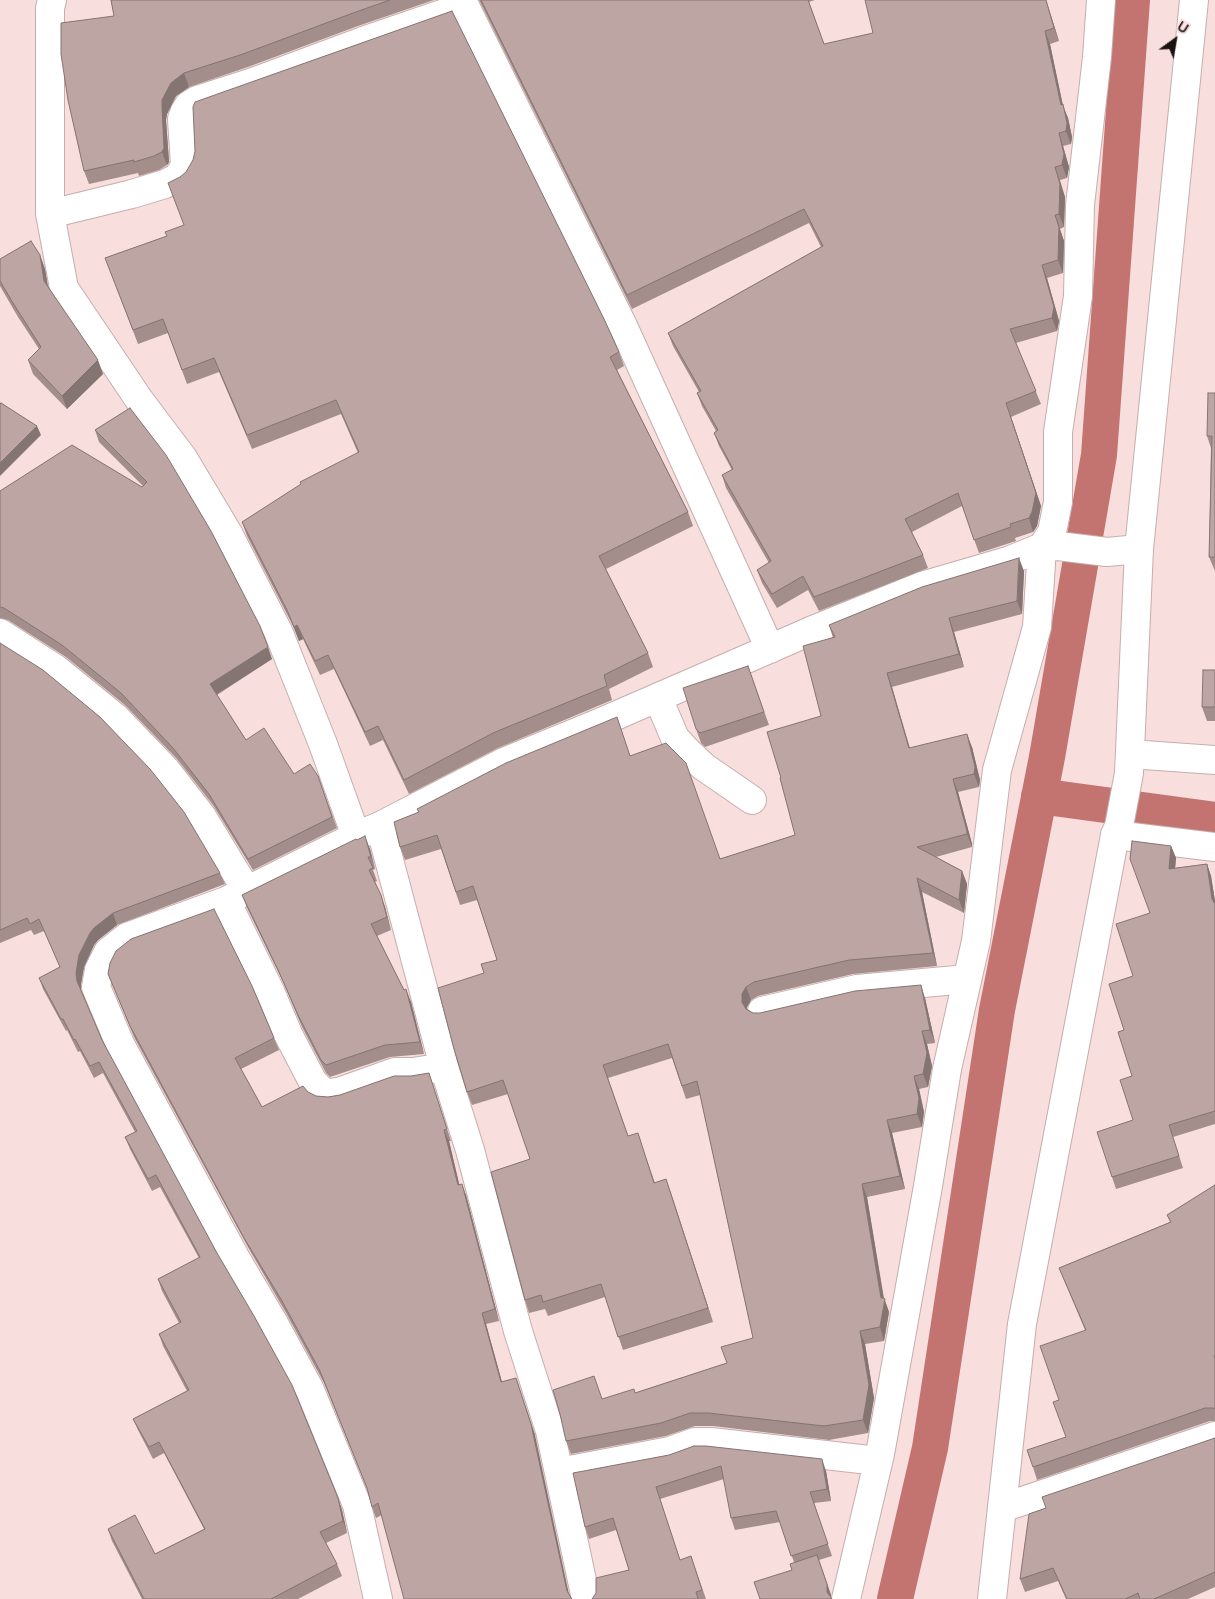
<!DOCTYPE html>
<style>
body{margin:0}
#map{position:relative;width:1215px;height:1599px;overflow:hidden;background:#f8dedd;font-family:Manrope,sans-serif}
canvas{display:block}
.north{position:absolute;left:1150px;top:15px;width:50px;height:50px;-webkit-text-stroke:4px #f8dedd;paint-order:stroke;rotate:32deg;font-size:14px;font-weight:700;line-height:20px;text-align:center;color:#1b1312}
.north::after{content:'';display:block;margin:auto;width:18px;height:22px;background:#1b1312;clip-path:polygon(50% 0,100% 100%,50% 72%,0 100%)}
</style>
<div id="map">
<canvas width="1215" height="1599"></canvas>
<div class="north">U</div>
</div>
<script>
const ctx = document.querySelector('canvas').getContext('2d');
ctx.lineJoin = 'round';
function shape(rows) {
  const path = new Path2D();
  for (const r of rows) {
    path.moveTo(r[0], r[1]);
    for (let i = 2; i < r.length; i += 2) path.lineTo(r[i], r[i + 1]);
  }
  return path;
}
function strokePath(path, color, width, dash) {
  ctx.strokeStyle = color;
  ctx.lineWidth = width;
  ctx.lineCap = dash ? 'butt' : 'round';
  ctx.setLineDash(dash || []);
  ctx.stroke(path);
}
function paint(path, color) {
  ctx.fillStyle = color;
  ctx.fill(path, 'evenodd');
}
strokePath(shape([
 [1039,796,1215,820],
 [895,1599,930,1448,997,1010,1047,757,1099,455,1132,0]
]), '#c37471', 36);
const minor = shape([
 [52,0,50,8,50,214,64,288,140,401,183,458,229,535,278,631,323,744,356,836],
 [462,0,624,328,770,649],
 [50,214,132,194,165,184,178,177,185,166,182,119,185,111,189,105,197,100,253,82,363,41,465,6],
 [0,633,56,669,115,717,166,770,201,815,247,891],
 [658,698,675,738,688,752,704,767,752,800],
 [1130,754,1215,760],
 [380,826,444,1067],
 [1115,835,1215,847],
 [226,901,270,991,288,1034,313,1082,323,1092,330,1093,339,1092,395,1072,413,1072,444,1067,470,1150,518,1331,550,1431,586,1599],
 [762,1011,857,989,967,979],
 [559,1472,670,1451,695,1442,711,1442,878,1461],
 [1002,1508,1215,1436],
 [378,1599,357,1505,310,1390,272,1320,235,1257,120,1044,96,987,99,970,108,952,127,937,226,901,356,836,380,826,504,762,599,723,813,630,922,586,1008,561,1042,547,1058,546,1107,552,1139,549],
 [846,1599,880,1454,928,1186,947,1069,976,941,997,770,1037,627,1042,547,1052,532,1058,502,1058,432,1078,296,1080,205,1097,57,1101,0]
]);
const secondary = shape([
 [992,1599,1022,1324,1115,835,1119,826,1129,773,1139,549,1194,0]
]);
strokePath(minor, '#c6aeac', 30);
strokePath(secondary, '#c6aeac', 30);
strokePath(minor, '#fff', 28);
strokePath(secondary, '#fff', 28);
paint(shape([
 [111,0,434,0,358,26,248,67,189,87,176,96,167,114,166,120,169,162,167,165,159,170,139,176,138,173,89,184,84,171,114,16],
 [479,0,815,0,809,2,824,44,1046,0,1059,41,1050,44,1063,106,1068,118,1072,137,1071,144,1063,146,1069,167,1067,178,1060,180,1065,197,1064,227,1060,229,1064,241,1063,273,1047,278,1059,321,1057,331,1016,343,1041,404,1011,417,1041,506,1037,526,1033,532,1015,538,1016,541,979,553,962,506,912,532,923,555,928,568,819,611,808,590,777,608,762,583,757,570,769,563,726,488,722,475,732,470,719,446,714,433,716,431,702,406,697,393,699,392,673,346,668,333,821,247,809,223,632,309],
 [167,236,619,352,624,366,617,370,688,512,693,526,606,569,648,653,653,667,609,689,612,700,498,748,409,794,383,740,370,746,334,669,320,675,303,639,299,641,292,624,247,536,242,522,358,453,341,414,252,449,219,372,187,384,168,333,138,344,105,258],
 [40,255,45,269,48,286,103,374,67,409,33,374,28,360,39,349,18,317,0,286,0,259],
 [1215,393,1215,571,1209,557,1211,448,1207,436],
 [130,408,272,659,217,695,246,740,294,774,318,776,337,828,253,870,213,805,177,759,125,705,66,657,8,620,0,618,0,491,142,487,143,486,99,442,95,430],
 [1024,571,1022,614,954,632,964,667,892,687,910,748,972,747,980,780,979,787,958,792,972,844,972,847,936,857,962,871,967,884,964,913,922,892,937,966,853,974,758,996,751,1000,747,1007,747,1009,753,1013,760,1013,925,998,935,1043,927,1044,932,1066,928,1087,919,1089,924,1112,922,1127,892,1133,905,1189,867,1197,884,1298,889,1312,884,1341,865,1344,874,1398,868,1433,829,1440,713,1426,695,1426,666,1436,571,1454,566,1441,603,1399,635,1393,727,1363,753,1338,700,1095,686,1099,672,1058,608,1078,628,1136,642,1146,655,1183,666,1179,713,1322,623,1350,605,1297,548,1316,545,1309,529,1313,525,1300,530,1159,508,1094,472,1105,467,1092,484,973,497,960,477,900,460,905,441,849,405,860,400,847,418,812,617,717,630,756,720,859,795,835,781,778,821,716,833,638,829,625],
 [0,643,220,873,225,884,117,925,98,940,94,945,84,967,81,984,81,990,102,1040,338,1498,342,1510,347,1533,326,1543,337,1564,342,1576,298,1599,142,1599,112,1541,108,1529,155,1554,204,1529,164,1453,153,1459,138,1430,133,1419,187,1391,163,1346,159,1334,179,1323,162,1291,158,1279,199,1258,160,1187,152,1191,130,1149,125,1137,135,1132,103,1073,94,1078,80,1051,78,1052,67,1030,66,1031,43,989,39,978,60,967,44,931,34,935,31,930,0,943],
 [748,666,769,725,705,747,701,743,696,729],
 [1215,670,1215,721,1207,721,1202,707],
 [357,840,370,849,375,869,373,870,377,881,375,882,385,907,391,930,377,936,404,990,411,1002,424,1054,390,1057,330,1077,326,1073,302,1027,284,984,247,908,242,895],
 [1171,846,1176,858,1175,868,1207,864,1211,876,1215,901,1215,1124,1173,1137,1183,1168,1116,1189,1112,1177,1133,1120,1132,1076,1124,1030,1133,976,1150,913],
 [108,974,274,1038,279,1050,241,1069,262,1107,308,1092,316,1096,328,1097,340,1095,411,1076,429,1073,451,1141,449,1141,459,1184,466,1195,499,1321,486,1324,502,1382,516,1378,535,1435,376,1518,372,1507,368,1491,324,1383,286,1313,249,1249,134,1037],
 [1215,1185,1215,1421,1210,1421,1037,1480,1033,1467,1066,1437,1059,1400,1085,1330,1059,1268,1170,1222,1167,1215],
 [1215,1438,1215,1587,1188,1599,1066,1599,1058,1581,1025,1592,1020,1579,1046,1508],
 [669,1455,826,1471,831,1501,814,1503,832,1556,819,1560,831,1595,831,1598,792,1570,794,1562,780,1522,735,1530,731,1518,724,1479,660,1499,680,1560,691,1556,706,1599,592,1599,629,1570,616,1530,589,1539,585,1527]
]), '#a38e8c');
paint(shape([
 [1046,0,1059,41,1054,28],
 [1045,31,1050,44,1063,106,1068,118,1072,137,1071,144,1066,131],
 [184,73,189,87,176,96,167,114,166,120,169,162,167,165,162,152,162,100,171,83],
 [1059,133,1063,146,1069,167,1067,178,1062,165],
 [1055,167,1065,197,1064,227,1059,214],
 [1055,215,1064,241,1063,273,1058,260],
 [40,255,45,269,49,295,44,281],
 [1042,265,1047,278,1059,321,1057,331,1052,318],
 [98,360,103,374,67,409,62,396],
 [1011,417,1041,506,1037,526,1033,532,1029,518],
 [37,426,41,435,0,476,0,463],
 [1019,558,1024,571,1022,614,1017,601],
 [949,618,954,632,964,667,959,654],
 [297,625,303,639,299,641,294,627],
 [268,647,272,659,214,696,210,684],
 [887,673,892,687,913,761,909,748],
 [967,734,972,747,980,780,979,787,974,774],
 [953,779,958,792,972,844,972,847,967,834],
 [365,836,370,849,375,869,371,857],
 [1171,846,1176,858,1174,881,1169,869],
 [1207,864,1211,876,1215,901,1215,907,1212,899],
 [962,871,967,884,964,913,959,900],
 [917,878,922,892,937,966,933,953],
 [381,895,385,907,391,930,387,917],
 [113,913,117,925,98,940,94,945,84,967,81,984,81,993,77,981,76,973,79,955,90,933,94,928],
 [921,985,925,998,935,1043,930,1030],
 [746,987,751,1000,747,1007,747,1015,742,1002,742,994],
 [406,989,411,1002,424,1054,420,1042],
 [922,1031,927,1044,932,1066,928,1087,923,1074],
 [914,1076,919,1089,924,1112,922,1127,917,1114],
 [887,1120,892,1133,905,1189,900,1176],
 [444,1130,449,1141,462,1196,458,1185],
 [666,1179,671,1193,713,1322,708,1308],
 [462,1184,466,1195,499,1321,495,1309],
 [862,1184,867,1197,884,1301,884,1298,889,1312,884,1341,880,1327,881,1298],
 [482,1313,486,1324,505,1393,501,1382],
 [860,1331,865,1344,874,1398,868,1433,863,1420],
 [516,1378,535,1435,570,1599,567,1591],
 [822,1459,826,1471,831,1501,827,1489],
 [338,1498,342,1510,347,1533,343,1521],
 [817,1555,831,1595,831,1599,827,1592]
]), '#847472');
const building = shape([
 [111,0,390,0,353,13,243,54,184,73,171,83,162,100,162,107,164,148,162,152,154,156,134,162,134,160,84,171,68,100,61,54,61,23,114,16,111,0],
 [481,0,808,0,824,44,873,33,865,0,1046,0,1054,28,1045,31,1061,105,1063,104,1067,123,1066,131,1059,133,1064,154,1062,165,1055,167,1060,184,1059,214,1055,215,1059,227,1058,260,1042,265,1054,307,1052,318,1010,329,1036,391,1006,403,1036,493,1032,512,1029,518,1010,524,1011,527,974,540,958,493,905,519,923,555,814,597,803,576,772,594,757,570,771,561,722,475,733,469,714,433,718,430,697,393,701,391,668,333,823,246,804,209,627,295,481,0],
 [452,11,605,321,619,352,610,357,688,512,599,556,648,653,604,675,607,686,493,733,404,780,378,726,365,732,328,655,315,661,297,625,294,627,287,610,242,522,301,484,300,482,359,452,336,400,247,435,214,358,182,370,163,319,133,330,105,258,167,236,165,232,184,225,168,183,180,177,186,172,193,160,195,151,193,107,195,102,452,11],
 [31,241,40,255,44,281,98,360,62,396,28,360,41,347,13,303,0,281,0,259,31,241],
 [1208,393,1215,393,1215,557,1209,557,1212,436,1207,436,1208,393],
 [1,403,37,426,0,463,0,404,1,403],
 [130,408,166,455,211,531,260,626,268,647,210,684,246,740,264,728,294,774,310,764,318,776,332,817,248,859,209,794,173,748,121,693,62,645,4,608,0,607,0,491,72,445,142,487,147,482,95,430,130,408],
 [1019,558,1017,601,949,618,959,654,887,673,909,748,967,734,975,767,974,774,953,779,967,831,967,834,917,847,962,871,959,900,917,878,933,953,849,960,754,982,746,987,742,994,742,1002,746,1009,753,1013,760,1013,855,991,921,985,930,1030,922,1031,927,1053,923,1074,914,1076,919,1098,917,1114,887,1120,900,1176,862,1184,881,1298,884,1298,885,1299,880,1327,860,1331,869,1385,863,1420,824,1426,708,1413,690,1413,661,1423,566,1441,560,1414,553,1390,594,1376,602,1399,634,1389,635,1393,727,1363,721,1347,753,1338,697,1081,682,1086,668,1044,603,1065,628,1136,638,1133,654,1183,666,1179,708,1308,618,1337,601,1284,543,1302,541,1295,525,1300,491,1172,530,1159,503,1080,467,1092,454,1049,438,988,484,973,481,964,497,960,473,886,456,892,437,835,400,847,394,822,419,812,417,809,506,763,617,717,630,756,666,743,686,763,720,859,795,835,780,778,781,778,767,732,821,716,803,646,835,637,829,625,922,587,1019,558],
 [0,643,43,670,100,717,150,769,184,812,220,873,113,913,94,928,90,933,79,955,76,973,77,981,102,1040,217,1253,254,1316,292,1385,338,1498,343,1521,320,1532,337,1564,271,1599,144,1599,108,1529,135,1515,155,1554,205,1529,159,1442,149,1447,133,1419,189,1390,159,1334,181,1322,158,1279,200,1257,156,1175,148,1179,125,1137,137,1131,99,1062,90,1066,75,1039,74,1040,63,1019,61,1019,39,978,60,967,39,919,30,924,27,918,0,930,0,643],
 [748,666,764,712,700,733,696,729,683,688,748,666],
 [1203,670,1215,670,1215,707,1202,707,1203,670],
 [365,836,371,857,368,857,373,868,369,870,381,895,387,917,371,924,404,990,406,989,420,1042,385,1045,326,1065,321,1060,298,1015,279,972,242,895,356,839,357,840,365,836],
 [1132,841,1171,846,1169,869,1207,864,1212,899,1215,904,1215,1111,1169,1125,1179,1156,1112,1177,1097,1132,1133,1120,1120,1080,1132,1076,1118,1032,1124,1030,1109,984,1133,976,1116,924,1150,913,1130,859,1132,841],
 [214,909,252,986,274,1038,235,1058,262,1107,303,1086,308,1092,316,1096,328,1097,340,1095,394,1076,411,1076,429,1073,447,1129,444,1130,458,1185,462,1184,495,1309,482,1313,501,1382,516,1378,531,1424,567,1591,572,1599,404,1599,378,1503,372,1507,367,1488,320,1371,282,1301,244,1238,130,1026,108,974,110,963,116,951,131,939,214,909],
 [1215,1185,1215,1355,1214,1356,1215,1359,1215,1409,1213,1408,1205,1408,1033,1467,1027,1450,1066,1437,1053,1402,1059,1400,1040,1346,1086,1330,1059,1268,1171,1222,1167,1215,1215,1185],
 [1215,1438,1215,1572,1154,1599,1140,1599,1138,1593,1125,1599,1067,1599,1053,1568,1020,1579,1029,1514,1046,1508,1042,1497,1215,1438],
 [694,1446,706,1446,822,1459,827,1489,810,1492,828,1544,791,1556,776,1511,731,1518,721,1466,656,1487,680,1560,691,1556,702,1590,696,1592,698,1599,592,1599,596,1593,596,1578,629,1570,613,1518,585,1527,573,1473,669,1455,694,1446],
 [817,1555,827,1584,827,1592,832,1599,760,1599,754,1582,792,1570,790,1564,817,1555]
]);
paint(building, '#bda5a3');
strokePath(building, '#847472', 1);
</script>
